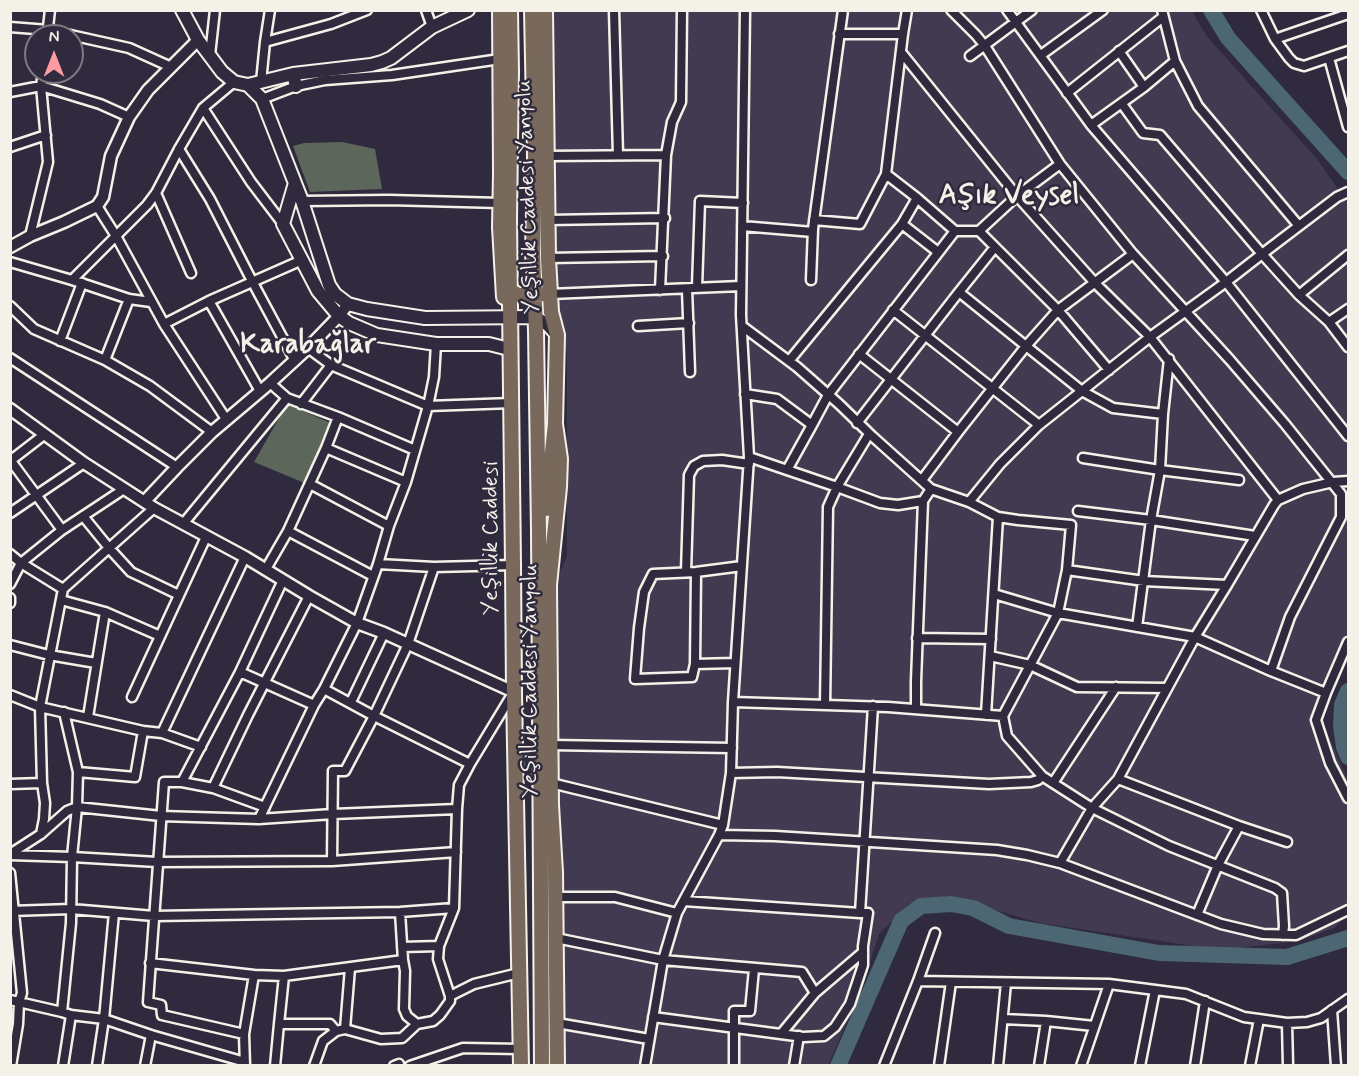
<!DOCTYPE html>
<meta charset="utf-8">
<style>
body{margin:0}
#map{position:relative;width:1359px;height:1076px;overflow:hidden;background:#2f2a3d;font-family:Mynerve,sans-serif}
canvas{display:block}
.frame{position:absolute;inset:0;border:12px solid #f4f1e8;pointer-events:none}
.north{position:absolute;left:24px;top:24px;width:60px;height:60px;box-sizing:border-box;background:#2f2a3d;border:2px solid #7e7a81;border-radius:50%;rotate:0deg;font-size:16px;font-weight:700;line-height:24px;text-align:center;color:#f4f1e8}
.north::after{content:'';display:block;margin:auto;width:21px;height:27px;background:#ff9aa2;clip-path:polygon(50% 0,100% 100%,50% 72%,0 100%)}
</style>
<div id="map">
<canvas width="1359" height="1076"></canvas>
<div class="frame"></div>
<div class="north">N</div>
</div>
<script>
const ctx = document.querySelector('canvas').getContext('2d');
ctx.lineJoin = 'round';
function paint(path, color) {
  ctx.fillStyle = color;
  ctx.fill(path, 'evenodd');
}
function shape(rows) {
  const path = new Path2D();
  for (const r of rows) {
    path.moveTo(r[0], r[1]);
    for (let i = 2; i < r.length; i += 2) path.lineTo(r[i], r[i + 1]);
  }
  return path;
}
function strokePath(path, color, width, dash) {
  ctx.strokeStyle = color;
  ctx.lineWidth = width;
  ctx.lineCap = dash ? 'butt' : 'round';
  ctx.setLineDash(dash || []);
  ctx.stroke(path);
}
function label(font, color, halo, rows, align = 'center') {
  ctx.font = font + ' Mynerve,sans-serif';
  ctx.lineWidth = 5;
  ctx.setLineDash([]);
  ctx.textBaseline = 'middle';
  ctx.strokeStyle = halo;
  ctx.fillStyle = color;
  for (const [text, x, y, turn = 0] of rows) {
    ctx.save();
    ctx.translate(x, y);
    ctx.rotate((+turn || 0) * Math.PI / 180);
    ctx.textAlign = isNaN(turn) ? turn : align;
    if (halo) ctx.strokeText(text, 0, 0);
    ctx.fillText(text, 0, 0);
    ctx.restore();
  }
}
paint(shape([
 [552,11,1193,11,1196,19,1209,39,1316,158,1348,203,1348,653,1343,662,1324,713,1324,726,1348,780,1348,914,1334,928,1299,941,1220,950,1040,923,947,896,909,904,879,934,861,990,828,1065,563,1065,560,834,554,586,567,556,567,353,556,301,550,266,554,152]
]), '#423a50');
paint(shape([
 [342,142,375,149,382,189,310,192,293,146,304,143],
 [287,404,333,424,307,484,254,462]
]), '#5d665a');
strokePath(shape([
 [1211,10,1228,38,1348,172],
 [1348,691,1342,705,1341,726,1344,747,1348,757],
 [838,1066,901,921,921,906,951,904,973,908,1009,926,1159,953,1287,957,1348,938]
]), '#4c6674', 16);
const minor = shape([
 [426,10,432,27],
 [614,10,618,155],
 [745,10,741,315,749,457,837,487,880,503,898,505,923,501,931,489,969,502,1000,464,1039,425,1150,337,1226,282,1091,125,1007,10],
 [951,10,976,35,985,46,1060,164,1017,196,979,231,995,247],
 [1162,10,1175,61,1198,106,1299,226],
 [1261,10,1275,39,1289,58,1294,63,1304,66,1348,51],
 [10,27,48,30,129,48,171,67],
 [839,34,903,34],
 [47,36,50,10],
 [1275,39,1348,14],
 [265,42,331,24,367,10],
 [1119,51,1144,87],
 [901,52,1017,196,1095,283,1150,337,1278,500,1274,505,1227,585,1144,581,1067,570],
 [210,55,215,10],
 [1041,55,1103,10],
 [970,56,1032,10],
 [1329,58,1348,127],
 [261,82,265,42,270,10],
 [10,92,41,86,100,104,129,117],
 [1067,93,1163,17],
 [262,99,296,86,325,80,392,75,500,59],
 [1122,104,1143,133,1160,135,1262,254,1226,282,1348,436],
 [203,108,251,182,283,224],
 [1091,125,1144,87,1175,61],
 [10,147,46,135],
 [179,149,210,199,252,281,295,361],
 [547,156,666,155],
 [1060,164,1133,254,1230,360,1285,424,1341,494,1341,517,1290,617,1271,671],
 [886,174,917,198,955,231,979,231],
 [1348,192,1337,197,1262,254,1299,295,1329,322,1348,347],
 [156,193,191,273],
 [302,201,389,200,500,203],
 [97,206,116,236,164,324,226,419],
 [548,220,665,218],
 [814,220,860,224,886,174,903,34,907,10],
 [902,224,938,252],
 [742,226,813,232],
 [30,236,48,162,41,86,43,72],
 [1133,254,1058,310,1026,346,1082,391,1113,408,1163,414,1160,470,1151,520,1137,627],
 [548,258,663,256],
 [10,262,72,280,129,299,151,302],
 [72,280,147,205,156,193,179,149,203,108,234,82],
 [811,280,813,229,843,10],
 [697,287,700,201,743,203],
 [687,289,690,372],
 [660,290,666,155,672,122,681,102,682,10],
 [959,292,995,247,1058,310,1109,370],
 [550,294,741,286],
 [1299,295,1348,255],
 [209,301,260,391],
 [10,306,34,329,105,360,150,386,212,432],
 [893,310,1039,425],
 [1329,322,1348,309],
 [164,324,209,301,302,260],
 [638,326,689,323],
 [742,326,797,367,839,404,872,436,931,489],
 [60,341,82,283],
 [308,348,331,365,428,406,512,403],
 [859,354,958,432,922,480],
 [10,358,177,467],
 [105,360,129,299],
 [789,361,902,224,917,198],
 [270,383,287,398,338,417,415,450],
 [745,394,777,399,812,425,828,395,955,231],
 [301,404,331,365],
 [1163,414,1169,359],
 [857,423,959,292,1026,346,958,432],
 [326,448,406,482],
 [749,457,733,702,888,707,1003,716],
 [1083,458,1160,470,1239,480],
 [10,461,45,434],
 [11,461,62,530],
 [787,470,812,425],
 [310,484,389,526],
 [1278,500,1303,489,1333,482,1348,481],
 [969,502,998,517,986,715],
 [1078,511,1151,520,1255,536],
 [10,513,84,463],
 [83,516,109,548,131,572,179,595],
 [998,517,1018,520,1071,525,1067,570,1058,613,1003,716,1007,736,1042,776,1092,808,1169,846,1275,888,1282,893,1284,926,1283,935],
 [183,524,287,398],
 [288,531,373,576],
 [10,554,21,563,63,589,40,707,42,783,45,803,44,819,41,834],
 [378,564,434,567,513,565],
 [266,569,288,531,326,448,338,417],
 [686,572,689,475,694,466,703,461,722,460,749,464],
 [696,572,695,664,692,677,635,679,639,628,644,592,653,574,696,572,742,566],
 [10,584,21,563,62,530,124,489],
 [1227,585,1195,637,1271,671,1326,693,1348,642],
 [63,589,154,508],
 [994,594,1058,613,1195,637,1118,779,1092,808,1060,863],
 [10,598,10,603],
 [61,600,105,612,160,636],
 [917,638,991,639],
 [10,645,49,655,96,663],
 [990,656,1030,665,1077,687,1167,688],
 [695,664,735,663],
 [240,672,314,705],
 [324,689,357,623,378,564,389,526,406,482,428,406,434,377,436,344],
 [1326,693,1316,720,1330,763,1348,798],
 [10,695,40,707,143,731,162,733,201,747],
 [132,697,206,537],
 [351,702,384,633],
 [825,705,828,507,837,487,869,434],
 [916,709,916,681,923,501],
 [88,717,105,612],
 [162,733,245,557],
 [550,745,732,748],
 [78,772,135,777,143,731],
 [731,773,777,772,989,784,1031,782,1038,780,1042,776],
 [1118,779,1239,826,1287,842],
 [182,782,213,788,265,807],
 [551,783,723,825],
 [1053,783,1116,687],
 [10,784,42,783],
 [213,788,248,715,309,596],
 [259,819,314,705,324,689,374,716,470,764],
 [719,835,775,836,997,850,1027,855,1060,863,1221,924,1263,934,1296,935,1348,910],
 [10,854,41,834,67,811,77,807,161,816,259,819,333,814,457,809],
 [10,855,72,857,157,862,332,861,456,852],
 [332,861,333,771,345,771,374,716,408,644,434,567],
 [10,873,22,993,19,1002,18,1024,11,1066],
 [555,897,615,897,677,913],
 [684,901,860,913],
 [10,911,71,909,154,916,400,912,454,908],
 [1197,915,1218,865,1239,826],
 [556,938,663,960,802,972,815,993],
 [402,947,439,946],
 [403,960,405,971,404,1009,407,1016,417,1024],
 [150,963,254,975,284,976,403,960,400,912],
 [918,981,1109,984,1186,994,1244,1017,1287,1023,1307,1022,1321,1018,1348,999],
 [450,996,438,959,439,946,454,908,457,809,459,785,470,764,513,693],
 [10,1000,62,1012],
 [1332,1010,1336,1066],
 [71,1015,104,1019,151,1035,245,1062],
 [653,1017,803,1037,824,1036,835,1027,850,1004,863,965,863,946,868,913,860,913,873,706],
 [1003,1019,1046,1021,1094,1026],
 [557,1023,649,1039],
 [1287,1023,1288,1066],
 [279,1024,284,976],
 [345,1029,350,968],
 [244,1034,254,975],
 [781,1034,815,993,863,952],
 [63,1066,71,1015,62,1012,71,923,72,857,77,807,78,772,64,712],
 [97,1066,104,1019,114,913],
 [145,1066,151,1035],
 [245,1066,244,1034,162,1015,161,1005,148,1002,164,782,182,782,240,672,283,580],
 [275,1066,279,1024,330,1024,336,1031],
 [314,1066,323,1041,336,1031,345,1029,381,1039,402,1038,417,1024,433,1021,440,1015,450,1001,450,996,474,984,519,973],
 [394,1066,399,1064,399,1066],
 [410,1066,463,1048,521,1049],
 [645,1066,663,960,677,913,719,835,723,825,731,773,733,702],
 [734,1066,734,1011,750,1011,754,969],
 [794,1066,799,1036],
 [884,1066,918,981,935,933],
 [939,1066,951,982],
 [998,1066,1006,983],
 [1039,1066,1046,1021],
 [1081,1066,1109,984],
 [1140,1066,1155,990],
 [1195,1066,1205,1001],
 [1250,1066,1259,1019]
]);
const tertiary = shape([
 [10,247,30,236,64,222,97,206,103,197,111,156,129,117,148,90,198,40],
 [10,409,84,463,154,508,245,557,309,596,357,623,384,633,514,692],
 [145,501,177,467,212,432,270,383,308,348,339,316,348,304]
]);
const secondary = shape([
 [182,10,198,40,222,72,234,82,248,85,262,99,302,201,329,285,335,294,348,304,367,309,425,318,535,317,548,325,557,335],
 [293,74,296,86],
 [248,85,293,74,371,65,382,62,391,58,432,27,468,10],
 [295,183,283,224,318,291,339,316,349,323,377,335,436,344,489,344,505,348]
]);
const primary = shape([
 [500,10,501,173,500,227,504,297],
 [545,10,548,258,551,312,557,335,555,424,560,459,559,487,549,585,551,805,555,872,557,1066]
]);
const trunk = shape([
 [510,10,511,72,509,218,513,565,514,692,521,1066],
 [532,10,535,156,533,253,536,331,539,531,542,1066],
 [506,284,513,292,518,295,550,294],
 [546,509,555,424]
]);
strokePath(minor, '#f4f1e8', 13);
strokePath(tertiary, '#f4f1e8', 15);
strokePath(secondary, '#f4f1e8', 16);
strokePath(primary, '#f4f1e8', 18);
strokePath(trunk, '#f4f1e8', 18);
strokePath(minor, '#2f2a3d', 8);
strokePath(tertiary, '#2f2a3d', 10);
strokePath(secondary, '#2f2a3d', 12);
strokePath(primary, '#78695c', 14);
strokePath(trunk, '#78695c', 14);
label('22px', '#f4f1e8', '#2f2a3d', [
 ["Yeşillik Caddesi Yanyolu",529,197,-92],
 ["Yeşillik Caddesi",492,538,-90],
 ["Yeşillik Caddesi Yanyolu",531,681,-90]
]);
label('bold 28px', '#f4f1e8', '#2f2a3d', [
 ["Aşık Veysel",1009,197],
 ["Karabağlar",308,346]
]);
</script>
